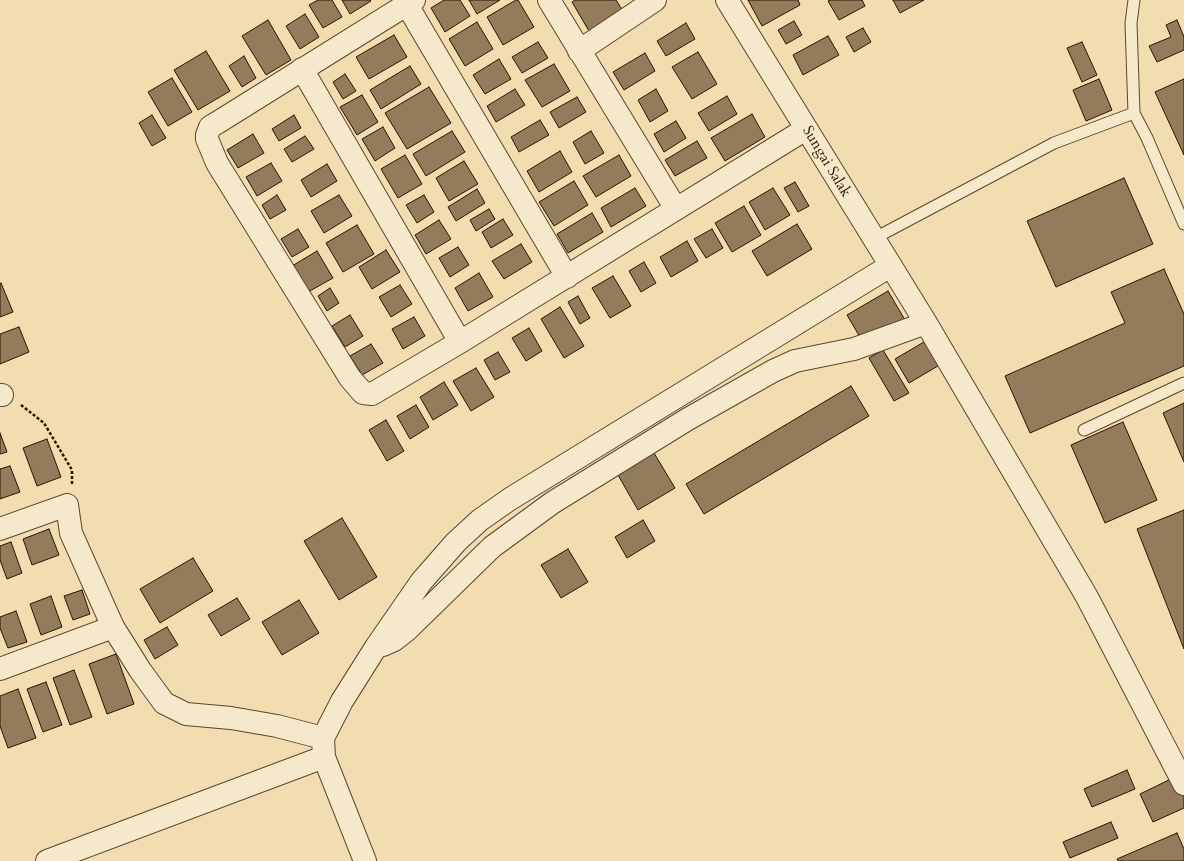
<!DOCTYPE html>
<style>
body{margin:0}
canvas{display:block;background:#f1ddaf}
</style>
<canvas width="1184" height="861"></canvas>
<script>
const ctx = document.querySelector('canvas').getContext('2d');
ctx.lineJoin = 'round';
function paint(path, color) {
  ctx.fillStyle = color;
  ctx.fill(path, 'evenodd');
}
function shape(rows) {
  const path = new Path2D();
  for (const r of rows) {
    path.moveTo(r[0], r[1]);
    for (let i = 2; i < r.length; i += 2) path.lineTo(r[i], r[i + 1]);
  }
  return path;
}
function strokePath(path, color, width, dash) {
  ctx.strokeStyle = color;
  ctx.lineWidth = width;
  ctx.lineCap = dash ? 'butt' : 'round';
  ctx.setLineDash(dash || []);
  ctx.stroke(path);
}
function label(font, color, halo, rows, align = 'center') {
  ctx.font = font + ' Cardo,serif';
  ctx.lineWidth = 4;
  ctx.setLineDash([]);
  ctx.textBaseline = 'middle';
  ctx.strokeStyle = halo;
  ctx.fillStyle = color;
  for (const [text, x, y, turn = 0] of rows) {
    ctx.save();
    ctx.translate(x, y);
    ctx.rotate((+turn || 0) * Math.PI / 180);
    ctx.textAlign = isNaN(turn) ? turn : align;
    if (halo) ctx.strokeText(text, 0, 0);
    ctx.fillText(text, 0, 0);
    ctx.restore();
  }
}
const building = shape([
 [318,0,332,0,342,17,323,28,309,5,318,0],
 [342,0,370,0,371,1,350,14,342,0],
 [444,0,460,0,470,16,445,32,431,8,444,0],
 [469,0,500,0,477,14,469,0],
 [516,0,518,0,534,27,503,45,487,17,516,0],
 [575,0,616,0,623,11,589,31,572,2,575,0],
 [748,0,798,0,800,5,762,26,748,0],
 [830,0,862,0,865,6,839,20,828,1,830,0],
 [893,0,924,0,900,13,893,0],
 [305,14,319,37,300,49,286,26,305,14],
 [268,20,291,60,266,75,242,36,268,20],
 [1177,20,1184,37,1184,50,1157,62,1149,46,1171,37,1166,25,1177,20],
 [794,21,802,35,786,44,778,30,794,21],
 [477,22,493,49,465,66,449,39,477,22],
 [686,23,695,39,666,56,657,41,686,23],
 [863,28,871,42,854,52,846,37,863,28],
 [394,35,407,57,369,79,356,57,394,35],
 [828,36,839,55,803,75,793,55,828,36],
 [538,42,548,58,522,73,512,57,538,42],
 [1082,42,1097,75,1082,82,1067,48,1082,42],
 [206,51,230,91,198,110,174,70,206,51],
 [698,52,717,84,692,99,672,67,698,52],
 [645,53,655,71,624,90,613,72,645,53],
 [244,56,256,78,242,87,229,66,244,56],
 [499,59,511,79,485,94,473,75,499,59],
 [554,64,570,91,542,107,525,80,554,64],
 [410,66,421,84,381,109,370,90,410,66],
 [345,74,356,91,343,99,333,82,345,74],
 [172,78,192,112,168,126,148,92,172,78],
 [1099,79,1112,110,1086,121,1073,90,1099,79],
 [1184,79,1184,155,1155,92,1184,79],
 [429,87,451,123,407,149,385,113,429,87],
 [515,89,525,105,496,122,487,106,515,89],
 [656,89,668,111,650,122,638,100,656,89],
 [362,95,378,122,357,135,340,107,362,95],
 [727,96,737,114,709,131,698,113,727,96],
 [577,97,586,112,559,128,550,112,577,97],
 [752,114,765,137,725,161,711,138,752,114],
 [152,115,166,138,152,146,139,123,152,115],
 [294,115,301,128,279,141,272,129,294,115],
 [540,120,549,135,519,152,511,137,540,120],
 [676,121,686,138,664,152,654,134,676,121],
 [383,127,395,148,375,161,362,139,383,127],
 [452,131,465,152,426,176,413,154,452,131],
 [591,131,604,153,585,164,573,142,591,131],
 [253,134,264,153,238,168,227,150,253,134],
 [305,136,314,149,292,162,284,149,305,136],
 [697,141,707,158,675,176,665,160,697,141],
 [560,151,572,172,539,192,527,171,560,151],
 [405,155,422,184,398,198,381,169,405,155],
 [619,155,631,176,596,197,583,176,619,155],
 [464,161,478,184,449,201,436,178,464,161],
 [271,163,282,181,257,196,246,177,271,163],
 [327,164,337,181,311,197,301,180,327,164],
 [1124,178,1153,244,1056,287,1027,221,1124,178],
 [574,181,588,205,554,226,539,202,574,181],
 [795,182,809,206,798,212,784,188,795,182],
 [635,188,646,206,611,227,601,208,635,188],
 [773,188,790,215,765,230,749,202,773,188],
 [477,189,485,203,456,221,448,207,477,189],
 [277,195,286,210,270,219,262,205,277,195],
 [339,195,352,216,324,233,311,211,339,195],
 [424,195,434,212,417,223,406,205,424,195],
 [744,206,761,235,732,252,715,223,744,206],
 [489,209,495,219,476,231,470,220,489,209],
 [592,213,603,232,568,253,557,234,592,213],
 [503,219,513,235,491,248,482,232,503,219],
 [439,220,451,239,426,254,415,235,439,220],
 [797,224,812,249,767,276,752,251,797,224],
 [357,225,374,254,343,272,326,243,357,225],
 [298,229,309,247,292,257,281,239,298,229],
 [712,229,723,248,706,258,694,239,712,229],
 [687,241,698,261,671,277,660,257,687,241],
 [521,244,532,262,504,279,492,261,521,244],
 [458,247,469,265,450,277,439,258,458,247],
 [386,250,400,272,372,289,359,267,386,250],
 [317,251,333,278,308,292,292,266,317,251],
 [644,262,656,283,641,292,629,271,644,262],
 [1164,269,1184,314,1184,366,1030,433,1005,376,1125,323,1111,292,1164,269],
 [479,273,493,297,468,311,455,288,479,273],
 [613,276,631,306,610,318,592,288,613,276],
 [1,283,13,312,0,317,0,284,1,283],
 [400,285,412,304,391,317,379,297,400,285],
 [330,288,339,303,327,311,318,296,330,288],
 [888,291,905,320,864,344,847,315,888,291],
 [578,296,590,318,580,324,568,302,578,296],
 [560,307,584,346,564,358,541,319,560,307],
 [350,315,363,336,345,347,332,326,350,315],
 [414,317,425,336,403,349,392,329,414,317],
 [19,327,29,352,0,364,0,334,19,327],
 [529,328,542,351,526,361,512,338,529,328],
 [929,339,943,363,909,383,895,359,929,339],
 [371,344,383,363,362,375,350,356,371,344],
 [883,350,909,393,894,401,869,358,883,350],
 [498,352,510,372,495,380,484,360,498,352],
 [476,368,494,397,471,411,453,381,476,368],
 [444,382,458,405,433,420,420,397,444,382],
 [851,386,869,416,704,514,686,484,851,386],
 [1184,403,1184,462,1163,413,1184,403],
 [416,405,429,427,410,439,397,416,416,405],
 [386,420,404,451,387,461,369,430,386,420],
 [1123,422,1157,500,1105,523,1071,445,1123,422],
 [0,433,7,452,0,454,0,433],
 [47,439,61,477,37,486,23,448,47,439],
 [654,453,675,488,638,510,618,475,654,453],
 [10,466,20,492,0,499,0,469,10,466],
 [1184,510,1184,649,1137,529,1184,510],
 [342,518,377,577,339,600,304,541,342,518],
 [643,520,655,541,627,558,615,537,643,520],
 [49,529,59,555,32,565,23,539,49,529],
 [11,542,22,573,7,579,0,560,0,546,11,542],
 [568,549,588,582,561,598,541,565,568,549],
 [193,558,213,591,160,623,140,589,193,558],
 [82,590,90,614,73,620,64,596,82,590],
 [51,596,62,627,41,635,30,604,51,596],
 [237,598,250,619,221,636,208,615,237,598],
 [299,600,319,633,282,655,262,622,299,600],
 [16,611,27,642,8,648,0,628,0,617,16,611],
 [167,627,178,645,155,659,144,640,167,627],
 [116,654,134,704,107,714,89,664,116,654],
 [74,670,92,717,70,725,53,678,74,670],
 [46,682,62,725,43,732,27,689,46,682],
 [18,689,36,738,8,748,0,726,0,696,18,689],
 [1127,770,1135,789,1092,807,1084,789,1127,770],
 [1175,777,1184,796,1184,808,1153,822,1140,794,1175,777],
 [1111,822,1118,838,1070,858,1063,842,1111,822],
 [1177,833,1184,849,1184,861,1118,861,1117,859,1177,833]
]);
paint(building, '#937c5b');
strokePath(building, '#2d1200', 1);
const lane = shape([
 [1134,0,1131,23,1134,113],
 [873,239,1054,143,1134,113,1147,138,1184,224],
 [1084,430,1184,383]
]);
const street = shape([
 [414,0,220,121,210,127,207,135,207,139,217,163,350,378,363,393,372,394,460,342,806,129],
 [549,0,676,209],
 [727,0,926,323,1087,597,1184,784],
 [407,5,567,277],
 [579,51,655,0],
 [302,69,460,342],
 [0,395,2,395],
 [0,529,67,505,71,533,113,627,140,670,164,703,186,714,231,718,277,726,323,738],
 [383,645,394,640,408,629,492,547,552,503,688,419,773,371,795,361,854,349,926,323],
 [0,669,113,627],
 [47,861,324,757],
 [365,861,324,757,323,738,342,701,376,647,421,582,456,542,480,520,510,499,890,266]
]);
strokePath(lane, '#5e452c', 13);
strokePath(street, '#5e452c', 24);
strokePath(shape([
 [21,405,44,423,72,470,72,485]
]), '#2d1200', 2.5, [3, 2]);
strokePath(lane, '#f6e9cb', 11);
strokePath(street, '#f6e9cb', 22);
label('15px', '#2d1200', '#f6e9cb', [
 ["Sungai Salak",826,162,59]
]);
</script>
